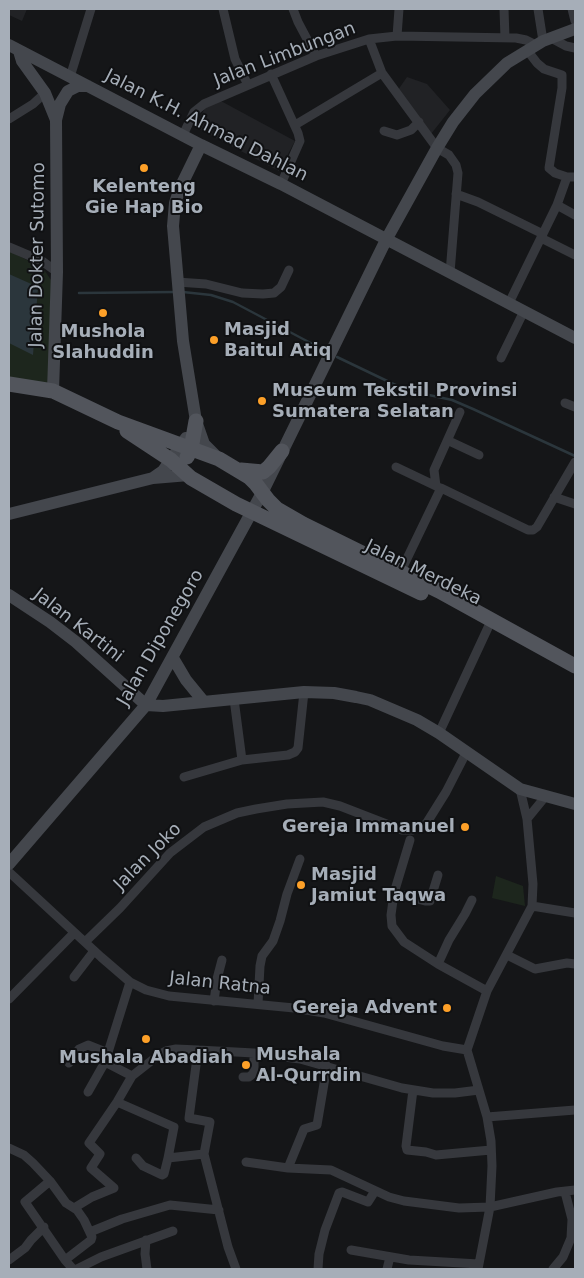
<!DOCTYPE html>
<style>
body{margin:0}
#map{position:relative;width:584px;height:1278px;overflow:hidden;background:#151618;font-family:"DejaVu Sans",sans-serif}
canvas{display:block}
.frame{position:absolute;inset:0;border:10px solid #a6aeb8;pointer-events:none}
</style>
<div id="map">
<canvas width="584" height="1278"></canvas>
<div class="frame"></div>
</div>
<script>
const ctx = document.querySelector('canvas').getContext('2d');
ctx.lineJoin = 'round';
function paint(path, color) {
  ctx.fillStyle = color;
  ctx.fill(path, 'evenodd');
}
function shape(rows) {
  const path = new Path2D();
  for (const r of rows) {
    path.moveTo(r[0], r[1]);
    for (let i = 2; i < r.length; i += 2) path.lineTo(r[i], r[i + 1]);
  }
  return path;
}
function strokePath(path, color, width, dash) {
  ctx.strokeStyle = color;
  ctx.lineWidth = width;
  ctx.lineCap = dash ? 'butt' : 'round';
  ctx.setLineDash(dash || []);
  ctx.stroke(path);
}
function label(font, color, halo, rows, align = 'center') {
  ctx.font = font + ' "DejaVu Sans",sans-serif';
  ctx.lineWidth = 4;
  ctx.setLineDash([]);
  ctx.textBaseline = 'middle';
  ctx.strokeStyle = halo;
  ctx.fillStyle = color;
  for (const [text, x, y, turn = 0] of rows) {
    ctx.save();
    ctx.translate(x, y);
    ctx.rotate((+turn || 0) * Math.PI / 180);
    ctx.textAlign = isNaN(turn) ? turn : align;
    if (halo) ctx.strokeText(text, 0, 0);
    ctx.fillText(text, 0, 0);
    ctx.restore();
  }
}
paint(shape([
 [9,9,27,9,22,21,9,15],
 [407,77,427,84,450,110,431,134,398,90],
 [219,100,295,141,279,171,195,127,205,108]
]), '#212225');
paint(shape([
 [9,251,43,268,53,283,49,385,9,381],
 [496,876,523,886,525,906,492,898]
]), '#1d261d');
paint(shape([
 [9,274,38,287,33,355,9,343]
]), '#2b363c');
strokePath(shape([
 [183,292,211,295,233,302,322,349],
 [79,293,175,292],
 [337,357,406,390,452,400,473,409,575,456]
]), '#2b363c', 2.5);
strokePath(shape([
 [223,9,235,59,248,85],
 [293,9,298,22,316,56],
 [504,9,505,38],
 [538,9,543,41],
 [572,9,575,21],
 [397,36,399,9],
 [369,39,382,73,437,148,449,155,456,165,458,173,450,273],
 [553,39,566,46,575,48],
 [527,50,537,63,544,69,562,75,562,88,549,168,555,173,567,177,575,177],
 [271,74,298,133,300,141,281,184],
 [70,77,91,9],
 [9,119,33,104,45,93],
 [295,125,382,73],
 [384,131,397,135,411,130,419,122],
 [183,135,194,112,204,104,316,56,369,39,397,36,516,38,526,40,536,45],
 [456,194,478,202,543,234],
 [557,205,575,215],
 [541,238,575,255],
 [9,247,42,261,57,272],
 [177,282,206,284,242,293,263,294,274,293,281,287,289,270],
 [509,303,557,205,567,177],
 [501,358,524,311],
 [565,403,575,407],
 [449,441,479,455],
 [396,467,438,487],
 [436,486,434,470,460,412],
 [554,497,575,504],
 [401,571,441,488,528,530,533,530,537,527,575,462],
 [234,699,242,760],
 [439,733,492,619],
 [184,777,242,760,288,755,295,752,298,748,304,692],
 [527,819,545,797],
 [410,840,394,893,391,915,392,926,404,942,438,964,487,991],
 [9,872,101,957,130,982,146,990,169,996,294,1008,324,1013,443,1046,467,1050],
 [394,893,425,901,430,901,438,875],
 [532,906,575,913],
 [85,942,120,908,170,853,204,827,237,813,256,809,287,804,323,802,340,806,402,830,413,830,426,824,446,792,466,753],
 [507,955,535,969,567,963,575,964],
 [438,964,449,940,465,914,472,900],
 [74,977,94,951],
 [9,999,74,933],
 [214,1001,217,979,222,960],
 [258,1004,260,966,262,956,273,941,280,921,287,894,300,859],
 [198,1050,189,1118,210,1122,204,1154,228,1247,236,1269],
 [467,1050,487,991,532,906,533,884,527,819,520,789],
 [467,1050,487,1117,491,1141,492,1166,490,1207,478,1269],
 [69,1063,79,1049,88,1045,108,1053],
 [132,1076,160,1054,166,1051,176,1049,198,1050,254,1053,300,1059,402,1088,433,1093,455,1093,479,1090],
 [243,1077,249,1077,254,1073,254,1053],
 [413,1090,406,1146,407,1150,426,1152,436,1155,491,1150],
 [88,1092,105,1062],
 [117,1102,174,1127,168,1158],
 [487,1117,575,1110],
 [9,1148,24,1155,33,1163,50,1181,66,1203,77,1210,84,1220,92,1237,91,1240,65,1260],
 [136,1158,143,1166,162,1175,164,1174,168,1158,204,1154],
 [246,1162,288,1168,304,1129,317,1125,327,1066],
 [288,1168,331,1170,389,1197,404,1201,459,1208,490,1207,557,1192,575,1190],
 [50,1181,25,1202,65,1260,73,1269],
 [74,1208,92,1197,114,1188,91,1168,100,1154,89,1143,117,1102,132,1076,105,1062,130,982],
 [90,1232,122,1219,170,1205,219,1210],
 [146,1240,145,1254,147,1269],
 [351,1250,409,1260,479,1264],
 [9,1260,25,1248,31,1240,44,1227],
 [77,1269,101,1257,173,1231],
 [318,1269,319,1254,325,1230,339,1193,342,1192,368,1202,375,1191],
 [387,1269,390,1257],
 [553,1269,563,1257,571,1238,572,1219,565,1192]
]), '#36383d', 9);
strokePath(shape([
 [9,45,201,145,281,184,575,338],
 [19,51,22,61,45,93,56,120],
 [201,145,180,188,175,203,173,226,183,341,196,421,204,444,218,458],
 [53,391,57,272,56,120,60,104,68,91,78,86,88,86],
 [153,478,163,471,186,438],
 [9,514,153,478,189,475],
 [9,595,50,622,76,642,146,705,163,706,304,692,334,693,356,697,370,700,417,720,439,733,520,789,575,804],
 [173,658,186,680,204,702],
 [9,864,146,705,262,493,386,240,437,148,453,122,475,94,507,63,543,41,575,29]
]), '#44474d', 12);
strokePath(shape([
 [9,384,53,391,118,422,219,459,249,477,256,484,268,500,277,509,303,524,439,591,575,666],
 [127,431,171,460,191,478,236,504,421,593],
 [187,457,191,449,196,421],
 [241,470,263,472,269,467,282,451]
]), '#52555c', 15);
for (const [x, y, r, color] of [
 [144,168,5,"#fda028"],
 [103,313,5,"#fda028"],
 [214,340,5,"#fda028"],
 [262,401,5,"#fda028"],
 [465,827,5,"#fda028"],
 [301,885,5,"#fda028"],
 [447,1008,5,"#fda028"],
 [146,1039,5,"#fda028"],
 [246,1065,5,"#fda028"]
]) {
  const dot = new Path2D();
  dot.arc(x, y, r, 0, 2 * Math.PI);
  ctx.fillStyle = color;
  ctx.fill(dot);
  strokePath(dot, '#101113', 2);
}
label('18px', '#a6aeb8', '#101113', [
 ["Jalan Limbungan",285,55,-21],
 ["Jalan K.H. Ahmad Dahlan",206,126,27],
 ["Jalan Dokter Sutomo",38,255,-89],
 ["Jalan Merdeka",423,573,26],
 ["Jalan Kartini",78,626,38],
 ["Jalan Diponegoro",161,638,-60],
 ["Jalan Joko",148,857,-45],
 ["Jalan Ratna",220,984,6]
]);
label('bold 18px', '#a6aeb8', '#101113', [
 ["Kelenteng",144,187,"center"],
 ["Gie Hap Bio",144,208,"center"],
 ["Masjid",224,330],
 ["Baitul Atiq",224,351],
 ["Mushola",103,332,"center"],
 ["Slahuddin",103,353,"center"],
 ["Museum Tekstil Provinsi",272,391],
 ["Sumatera Selatan",272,412],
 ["Gereja Immanuel",455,827,"right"],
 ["Masjid",311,875],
 ["Jamiut Taqwa",311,896],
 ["Gereja Advent",437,1008,"right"],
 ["Mushala",256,1055],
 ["Al-Qurrdin",256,1076],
 ["Mushala Abadiah",146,1058,"center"]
], 'left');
</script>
